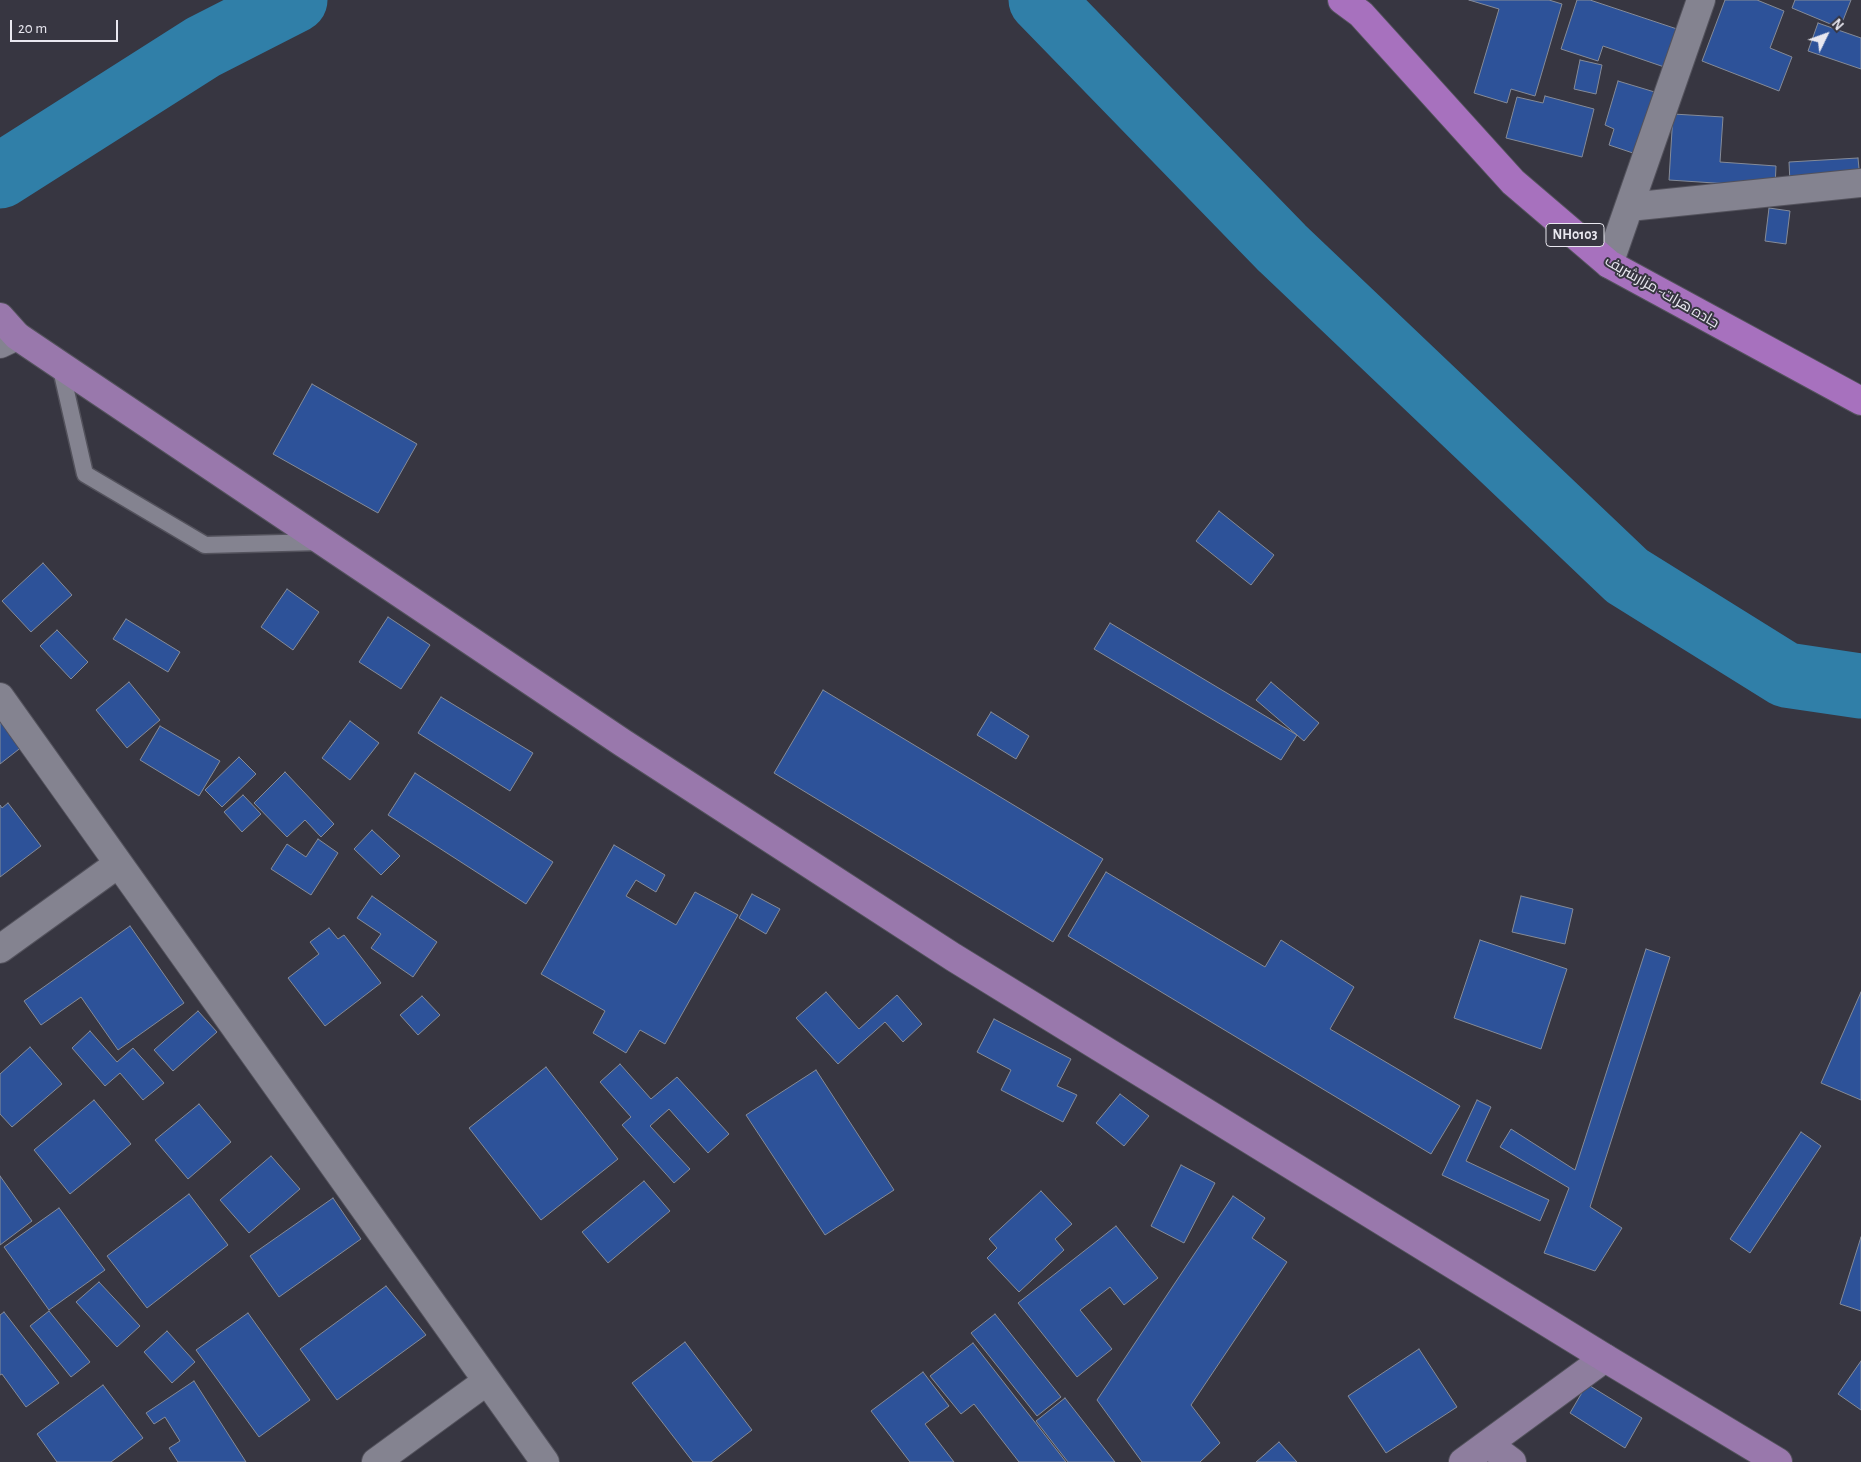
<!DOCTYPE html>
<meta charset="utf-8">
<style>
body{margin:0}
#map{position:relative;width:1861px;height:1462px;overflow:hidden;background:#373641;font-family:"Alegreya Sans",sans-serif}
canvas{display:block}
.north{position:absolute;left:1801px;top:10px;width:50px;height:50px;-webkit-text-stroke:4px #373641;paint-order:stroke;rotate:48deg;font-size:14px;font-weight:700;line-height:20px;text-align:center;color:#e9e8f0}
.north::after{content:'';display:block;margin:auto;width:18px;height:22px;background:#e9e8f0;clip-path:polygon(50% 0,100% 100%,50% 72%,0 100%)}
.scale{position:absolute;left:10px;top:20px;width:108px;height:22px;box-sizing:border-box;border:2px solid #e9e8f0;border-top:0;padding-left:6px;font-size:15px;line-height:18px;white-space:nowrap;color:#e9e8f0;-webkit-text-stroke:4px #373641;paint-order:stroke}
</style>
<div id="map">
<canvas width="1861" height="1462"></canvas>
<div class="north">N</div>
<div class="scale">20 m</div>
</div>
<script>
const ctx = document.querySelector('canvas').getContext('2d');
ctx.lineJoin = 'round';
function shape(rows) {
  const path = new Path2D();
  for (const r of rows) {
    path.moveTo(r[0], r[1]);
    for (let i = 2; i < r.length; i += 2) path.lineTo(r[i], r[i + 1]);
  }
  return path;
}
function strokePath(path, color, width, dash) {
  ctx.strokeStyle = color;
  ctx.lineWidth = width;
  ctx.lineCap = dash ? 'butt' : 'round';
  ctx.setLineDash(dash || []);
  ctx.stroke(path);
}
function paint(path, color) {
  ctx.fillStyle = color;
  ctx.fill(path, 'evenodd');
}
function label(font, color, halo, rows, align = 'center') {
  ctx.font = font + ' "Alegreya Sans",Cairo,sans-serif';
  ctx.lineWidth = 4;
  ctx.setLineDash([]);
  ctx.textBaseline = 'middle';
  ctx.strokeStyle = halo;
  ctx.fillStyle = color;
  for (const [text, x, y, turn = 0] of rows) {
    ctx.save();
    ctx.translate(x, y);
    ctx.rotate((+turn || 0) * Math.PI / 180);
    ctx.textAlign = isNaN(turn) ? turn : align;
    if (halo) ctx.strokeText(text, 0, 0);
    ctx.fillText(text, 0, 0);
    ctx.restore();
  }
}
strokePath(shape([
 [1041,0,1282,248,1627,576,1786,675,1861,686],
 [0,176,203,47,295,0]
]), '#307fa8', 65);
const building = shape([
 [1469,0,1549,0,1562,4,1535,96,1511,89,1507,103,1474,93,1499,9,1469,0],
 [1577,0,1590,0,1686,32,1673,70,1603,46,1598,61,1561,49,1577,0],
 [1725,0,1757,0,1784,11,1770,48,1792,57,1779,91,1702,61,1725,0],
 [1795,0,1851,0,1840,28,1792,8,1795,0],
 [1818,23,1861,38,1861,69,1808,51,1818,23],
 [1580,60,1602,65,1596,94,1574,89,1580,60],
 [1618,81,1658,93,1639,155,1609,145,1614,129,1605,125,1618,81],
 [1545,96,1594,109,1582,157,1506,138,1517,97,1543,103,1545,96],
 [1673,114,1723,117,1720,162,1776,166,1775,187,1669,180,1673,114],
 [1858,158,1860,179,1790,183,1789,162,1858,158],
 [1769,208,1790,211,1786,244,1765,241,1769,208],
 [312,384,417,444,378,513,273,454,312,384],
 [1219,511,1274,555,1251,585,1196,541,1219,511],
 [43,563,72,595,31,632,2,601,43,563],
 [287,589,319,612,293,650,261,627,287,589],
 [388,617,430,645,401,689,359,662,388,617],
 [126,619,180,652,168,672,113,639,126,619],
 [1110,623,1297,735,1281,760,1094,649,1110,623],
 [57,630,88,662,71,679,40,646,57,630],
 [129,682,160,720,127,748,96,710,129,682],
 [1271,682,1319,723,1304,741,1256,700,1271,682],
 [823,690,1103,859,1053,942,774,773,823,690],
 [441,697,533,753,510,791,418,733,441,697],
 [991,712,1029,736,1016,759,977,735,991,712],
 [0,718,23,746,0,764,0,718],
 [350,721,379,743,350,780,322,758,350,721],
 [160,726,220,761,199,796,140,760,160,726],
 [239,757,256,774,222,807,205,790,239,757],
 [285,772,334,824,321,837,305,820,287,837,254,803,285,772],
 [415,773,553,862,526,904,388,815,415,773],
 [243,795,261,814,242,832,224,812,243,795],
 [8,803,41,846,0,877,0,805,2,808,8,803],
 [372,830,400,856,381,875,354,849,372,830],
 [318,839,338,853,311,895,271,869,287,844,306,857,318,839],
 [614,845,665,875,656,892,636,880,626,896,676,925,695,892,738,915,665,1044,640,1030,626,1053,593,1033,605,1011,541,974,614,845],
 [1106,872,1265,967,1281,940,1354,987,1330,1029,1460,1106,1431,1154,1068,936,1106,872],
 [752,894,780,909,766,934,739,918,752,894],
 [372,896,437,942,413,977,371,948,381,934,357,918,372,896],
 [1521,896,1573,909,1565,944,1512,932,1521,896],
 [130,926,184,1003,118,1050,81,997,41,1025,24,1001,130,926],
 [329,928,338,939,344,935,381,983,325,1026,288,978,319,954,310,942,329,928],
 [1480,940,1567,969,1541,1049,1454,1018,1480,940],
 [1646,949,1670,957,1590,1207,1622,1228,1595,1271,1544,1253,1569,1188,1500,1147,1511,1129,1575,1170,1646,949],
 [826,992,859,1029,897,995,922,1024,903,1042,885,1022,838,1064,796,1018,826,992],
 [1861,992,1861,1100,1821,1083,1861,992],
 [422,996,440,1015,418,1035,400,1015,422,996],
 [198,1011,217,1032,173,1071,154,1050,198,1011],
 [994,1019,1071,1059,1057,1086,1077,1095,1063,1122,1001,1090,1011,1070,977,1052,994,1019],
 [90,1031,117,1062,133,1048,164,1083,143,1100,120,1073,105,1086,72,1048,90,1031],
 [30,1047,62,1084,12,1127,0,1114,0,1074,30,1047],
 [620,1064,651,1099,677,1077,729,1134,708,1153,669,1109,650,1126,690,1169,674,1183,622,1125,631,1117,600,1082,620,1064],
 [546,1067,618,1159,541,1220,469,1128,546,1067],
 [816,1070,894,1190,825,1235,746,1115,816,1070],
 [1120,1094,1149,1116,1124,1146,1096,1123,1120,1094],
 [94,1100,131,1144,70,1194,34,1150,94,1100],
 [1477,1100,1491,1107,1466,1161,1549,1200,1540,1221,1442,1175,1477,1100],
 [199,1104,231,1142,188,1179,155,1140,199,1104],
 [1801,1132,1821,1146,1750,1253,1730,1239,1801,1132],
 [271,1156,300,1189,249,1233,220,1200,271,1156],
 [1181,1165,1215,1183,1184,1243,1151,1226,1181,1165],
 [0,1176,32,1221,0,1245,0,1176],
 [644,1181,670,1211,608,1263,582,1232,644,1181],
 [1041,1191,1072,1224,1055,1239,1064,1250,1019,1292,987,1258,997,1248,989,1239,1041,1191],
 [189,1194,228,1245,147,1308,107,1256,189,1194],
 [1233,1196,1265,1218,1252,1238,1287,1262,1191,1405,1220,1443,1200,1462,1142,1462,1097,1400,1233,1196],
 [333,1198,361,1239,279,1297,250,1256,333,1198],
 [59,1208,105,1270,49,1310,4,1247,59,1208],
 [1116,1226,1158,1278,1124,1305,1110,1287,1080,1310,1112,1349,1077,1377,1018,1303,1116,1226],
 [1861,1237,1861,1311,1840,1304,1861,1237],
 [99,1282,140,1326,117,1347,76,1302,99,1282],
 [386,1286,426,1335,337,1400,300,1349,386,1286],
 [49,1311,90,1362,71,1377,30,1326,49,1311],
 [4,1312,59,1383,26,1407,2,1374,0,1375,0,1315,4,1312],
 [248,1313,310,1400,259,1437,196,1350,248,1313],
 [995,1314,1061,1397,1037,1416,971,1333,995,1314],
 [167,1331,195,1362,172,1383,144,1352,167,1331],
 [685,1342,752,1430,711,1462,693,1462,632,1383,685,1342],
 [973,1343,1066,1462,1019,1462,974,1404,961,1414,930,1376,973,1343],
 [1419,1349,1457,1407,1386,1453,1348,1396,1419,1349],
 [1861,1361,1861,1410,1838,1394,1861,1361],
 [923,1372,949,1406,925,1424,954,1462,910,1462,871,1411,923,1372],
 [194,1381,246,1462,178,1462,169,1448,180,1441,165,1417,154,1424,146,1413,194,1381],
 [1587,1384,1642,1418,1625,1448,1570,1413,1587,1384],
 [103,1385,143,1438,111,1462,57,1462,37,1434,103,1385],
 [1065,1398,1115,1462,1068,1462,1036,1421,1065,1398],
 [1279,1442,1297,1462,1256,1462,1279,1442]
]);
paint(building, '#2d5299');
strokePath(building, '#858b98', 1);
const lane = shape([
 [60,365,85,474,205,545,321,542]
]);
const street = shape([
 [1629,207,1861,183],
 [1609,264,1701,0],
 [0,344,17,336],
 [0,697,545,1462],
 [0,949,118,864],
 [376,1462,487,1381]
]);
const secondary = shape([
 [1488,1444,1512,1462],
 [1463,1462,1605,1358]
]);
const primary = shape([
 [0,317,17,336,60,365,623,743,953,957,1605,1358,1778,1462]
]);
const highway = shape([
 [1342,0,1361,14,1513,182,1609,264,1861,401]
]);
strokePath(lane, '#53525c', 19);
strokePath(street, '#53525c', 30);
strokePath(secondary, '#53525c', 30);
strokePath(primary, '#53525c', 30);
strokePath(highway, '#53525c', 30);
strokePath(lane, '#848390', 16);
strokePath(street, '#848390', 28);
strokePath(secondary, '#8e7e9e', 28);
strokePath(primary, '#9978ac', 28);
strokePath(highway, '#a771be', 28);
for (const [x, y, w] of [
 [1575,235,58]
]) {
  const box = new Path2D();
  box.roundRect(x - w / 2, y - 11.5, w, 23, 4);
  ctx.fillStyle = '#373641';
  ctx.fill(box);
  strokePath(box, '#e9e8f0', 1);
}
label('bold 14px', '#e9e8f0', null, [
 ["NH0103",1575,235]
]);
label('15px', '#e9e8f0', '#373641', [
 ["جاده هرات- مزارشریف",1662,292,30]
]);
</script>
